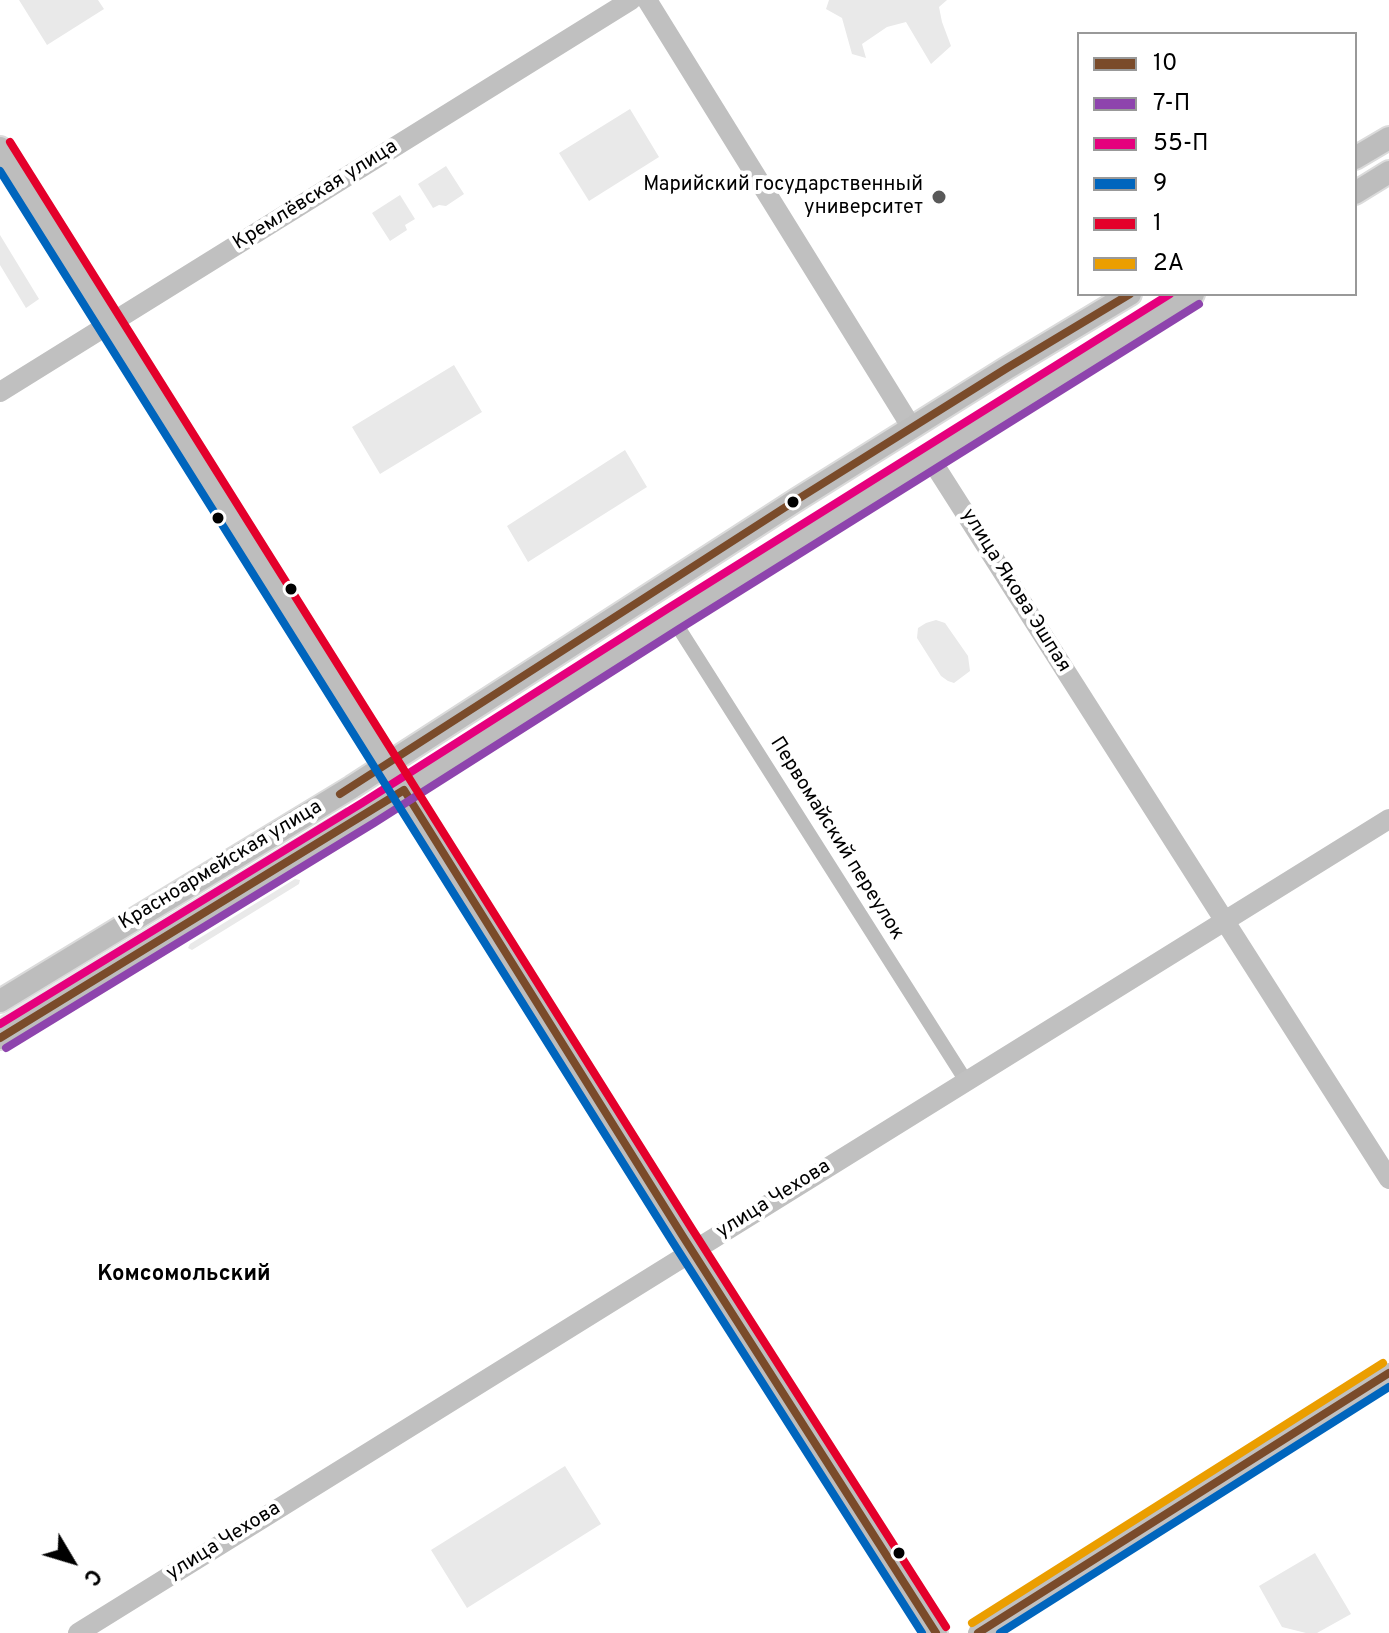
<!DOCTYPE html>
<meta charset="utf-8">
<style>
body{margin:0}
#map{position:relative;width:1389px;height:1633px;overflow:hidden;background:#fff;font-family:Overpass,sans-serif}
canvas{display:block}
.legend{position:absolute;left:1077px;top:32px;width:280px;height:264px;box-sizing:border-box;background:#fff;border:2px solid #999;margin:0;padding:10px 14px;list-style:none;font-size:24px;color:#000}
.legend li{display:flex;align-items:center;gap:16px;height:40px}
.legend b{width:40px;border:2px solid #999}
.north{position:absolute;left:32px;top:1521px;width:80px;height:80px;-webkit-text-stroke:6px #fff;paint-order:stroke;rotate:128deg;font-size:22px;font-weight:700;line-height:32px;text-align:center;color:#000}
.north::after{content:'';display:block;margin:auto;width:28px;height:36px;background:#000;clip-path:polygon(50% 0,100% 100%,50% 72%,0 100%)}
</style>
<div id="map">
<canvas width="1389" height="1633"></canvas>
<ul class="legend">
<li><b style="height:10px;background:#7a4b2a"></b>10</li>
<li><b style="height:10px;background:#8e44ad"></b>7-П</li>
<li><b style="height:10px;background:#e5007d"></b>55-П</li>
<li><b style="height:10px;background:#0065bd"></b>9</li>
<li><b style="height:10px;background:#e4002b"></b>1</li>
<li><b style="height:10px;background:#eb9e00"></b>2А</li>
</ul>
<div class="north">С</div>
</div>
<script>
const ctx = document.querySelector('canvas').getContext('2d');
ctx.lineJoin = 'round';
function paint(path, color) {
  ctx.fillStyle = color;
  ctx.fill(path, 'evenodd');
}
function shape(rows) {
  const path = new Path2D();
  for (const r of rows) {
    path.moveTo(r[0], r[1]);
    for (let i = 2; i < r.length; i += 2) path.lineTo(r[i], r[i + 1]);
  }
  return path;
}
function strokePath(path, color, width, dash) {
  ctx.strokeStyle = color;
  ctx.lineWidth = width;
  ctx.lineCap = dash ? 'butt' : 'round';
  ctx.setLineDash(dash || []);
  ctx.stroke(path);
}
function label(font, color, halo, rows, align = 'center') {
  ctx.font = font + ' Overpass,sans-serif';
  ctx.lineWidth = 8;
  ctx.setLineDash([]);
  ctx.textBaseline = 'middle';
  ctx.strokeStyle = halo;
  ctx.fillStyle = color;
  for (const [text, x, y, turn = 0] of rows) {
    ctx.save();
    ctx.translate(x, y);
    ctx.rotate((+turn || 0) * Math.PI / 180);
    ctx.textAlign = isNaN(turn) ? turn : align;
    if (halo) ctx.strokeText(text, 0, 0);
    ctx.fillText(text, 0, 0);
    ctx.restore();
  }
}
paint(shape([
 [19,0,98,0,104,9,47,45],
 [829,0,947,0,939,7,942,22,951,46,931,64,906,22,887,27,862,44,866,58,852,54,842,18,826,9],
 [630,109,659,157,589,201,559,153],
 [446,166,464,194,446,206,439,205,433,208,418,184],
 [400,195,415,219,405,225,407,230,390,241,372,213],
 [0,235,39,299,26,308,0,265],
 [454,365,482,412,380,474,352,427],
 [625,450,647,487,528,562,507,526],
 [936,620,945,623,968,656,970,671,954,683,948,681,941,676,917,638,918,628,926,623],
 [346,807,349,811,0,1022,0,1016],
 [295,879,300,880,299,884,192,950,188,948,190,944],
 [565,1466,601,1524,467,1608,431,1550],
 [1315,1553,1351,1614,1317,1633,1306,1633,1282,1627,1259,1586]
]), '#e9e9e9');
const primary = shape([
 [0,148,682,1235,936,1633],
 [1355,158,1389,138],
 [1355,193,1389,172],
 [0,1001,352,787,798,499,1007,368,1130,294],
 [0,1038,368,813,673,619,1193,294]
]);
strokePath(primary, '#dbdbdb', 26);
strokePath(shape([
 [673,619,966,1081]
]), '#bdbdbd', 14);
strokePath(shape([
 [647,0,912,428],
 [0,392,631,0],
 [930,458,1389,1179],
 [78,1633,1389,819],
 [978,1633,1389,1373]
]), '#c0c0c0', 20);
strokePath(primary, '#bdbdbd', 22);
strokePath(shape([
 [340,794,798,499,1007,368,1130,294],
 [0,1038,404,790,682,1235,936,1633],
 [978,1633,1389,1373]
]), '#7a4b2a', 8);
strokePath(shape([
 [6,1048,374,823,679,629,1199,304]
]), '#8e44ad', 8);
strokePath(shape([
 [0,1024,362,803,667,609,1170,294]
]), '#e5007d', 8);
strokePath(shape([
 [0,171,672,1241,922,1633],
 [1000,1633,1389,1387]
]), '#0065bd', 8);
strokePath(shape([
 [10,142,692,1229,946,1627]
]), '#e4002b', 8);
strokePath(shape([
 [972,1623,1383,1363]
]), '#eb9e00', 8);
for (const [x, y, r, color] of [
 [939,197,8,"#595959"],
 [793,502,7,"#000"],
 [218,518,7,"#000"],
 [291,589,7,"#000"],
 [899,1553,7,"#000"]
]) {
  const dot = new Path2D();
  dot.arc(x, y, r, 0, 2 * Math.PI);
  ctx.fillStyle = color;
  ctx.fill(dot);
  strokePath(dot, '#fff', 3);
}
label('20px', '#000', '#fff', [
 ["Марийский государственный",923,186],
 ["университет",923,209]
], 'right');
label('20px', '#000', '#fff', [
 ["Кремлёвская улица",316,196,-32],
 ["улица Якова Эшпая",1015,591,58],
 ["Первомайский переулок",836,839,58],
 ["Красноармейская улица",221,866,-31],
 ["улица Чехова",774,1200,-32],
 ["улица Чехова",224,1542,-32]
]);
label('bold 22px', '#000', '#fff', [
 ["Комсомольский",184,1276]
]);
</script>
